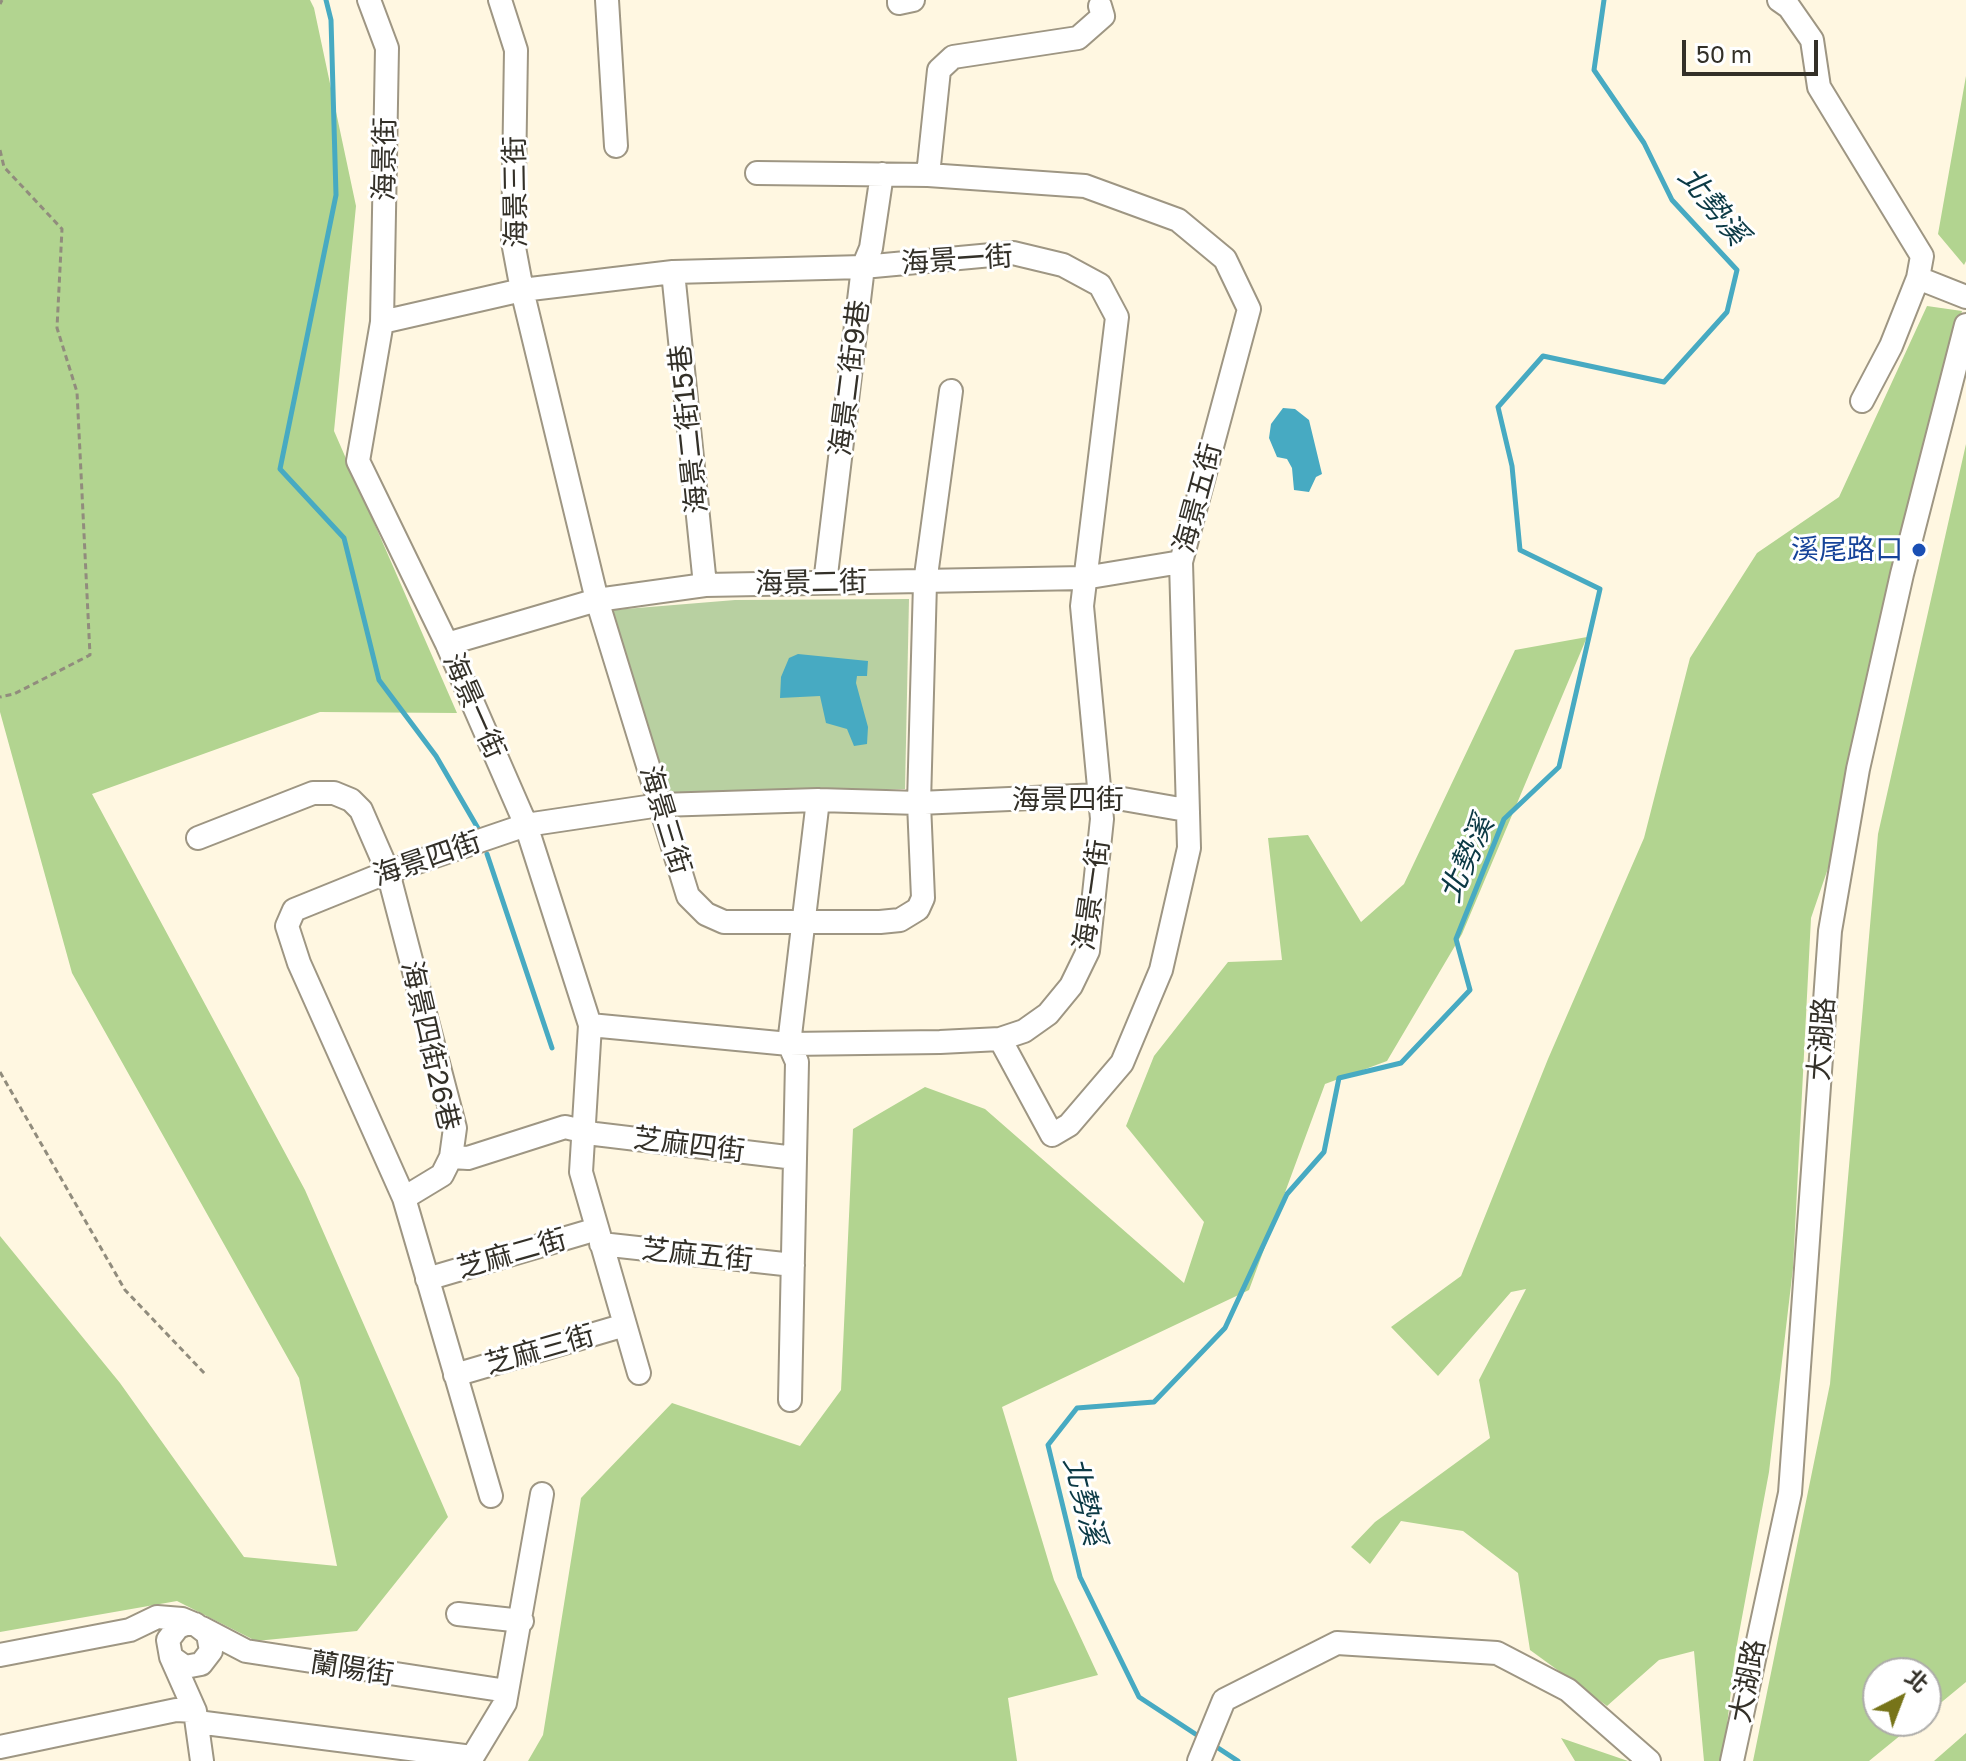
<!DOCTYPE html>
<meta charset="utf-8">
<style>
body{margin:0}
#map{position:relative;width:1966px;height:1761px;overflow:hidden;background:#fff7e1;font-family:"Golos Text","Noto Sans TC",sans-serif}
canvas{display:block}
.north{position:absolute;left:1862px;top:1657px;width:80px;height:80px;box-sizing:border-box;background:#fff;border:2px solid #adaca9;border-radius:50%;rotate:42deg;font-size:22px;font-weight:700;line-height:32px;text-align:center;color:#333028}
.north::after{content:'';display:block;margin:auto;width:28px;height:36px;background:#777419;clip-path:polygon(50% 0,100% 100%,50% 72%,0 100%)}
.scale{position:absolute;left:1682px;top:40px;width:136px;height:36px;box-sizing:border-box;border:4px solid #333028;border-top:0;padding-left:10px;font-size:24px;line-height:28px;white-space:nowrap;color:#333028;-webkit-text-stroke:6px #fff;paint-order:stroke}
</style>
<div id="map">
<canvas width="1966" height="1761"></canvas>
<div class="north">北</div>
<div class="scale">50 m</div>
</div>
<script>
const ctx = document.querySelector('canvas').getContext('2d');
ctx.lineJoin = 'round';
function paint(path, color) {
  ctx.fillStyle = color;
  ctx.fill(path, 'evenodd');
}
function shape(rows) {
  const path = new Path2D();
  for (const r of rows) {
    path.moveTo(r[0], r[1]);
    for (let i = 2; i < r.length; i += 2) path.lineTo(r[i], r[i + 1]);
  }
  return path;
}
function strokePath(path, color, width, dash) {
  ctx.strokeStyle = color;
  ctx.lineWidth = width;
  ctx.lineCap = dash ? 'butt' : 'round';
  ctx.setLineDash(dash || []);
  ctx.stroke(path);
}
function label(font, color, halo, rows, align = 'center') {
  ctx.font = font + ' "Golos Text","Noto Sans TC",sans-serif';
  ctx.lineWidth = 6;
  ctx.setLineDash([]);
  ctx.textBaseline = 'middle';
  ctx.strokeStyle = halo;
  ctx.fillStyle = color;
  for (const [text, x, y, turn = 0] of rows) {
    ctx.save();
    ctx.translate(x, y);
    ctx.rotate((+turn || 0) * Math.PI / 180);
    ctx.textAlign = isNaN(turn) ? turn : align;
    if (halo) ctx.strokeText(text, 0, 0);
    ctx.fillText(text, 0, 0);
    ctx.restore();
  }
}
paint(shape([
 [909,599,905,789,665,796,613,610,735,600]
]), '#b8d0a1');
paint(shape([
 [0,0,310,0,314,8,356,206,334,431,457,713,320,712,92,794,305,1190,448,1517,357,1631,256,1641,177,1601,0,1632,0,1236,120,1383,244,1557,337,1566,299,1378,72,973,0,712],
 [1966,76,1966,261,1964,265,1938,234],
 [1927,306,1962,311,1904,540,1838,839,1811,918,1793,1268,1769,1472,1735,1655,1723,1761,1704,1761,1694,1651,1659,1660,1607,1706,1530,1650,1518,1573,1463,1531,1401,1521,1370,1564,1351,1547,1375,1522,1490,1438,1479,1380,1526,1289,1511,1292,1438,1376,1391,1327,1461,1276,1548,1059,1644,838,1690,658,1757,553,1839,497],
 [1966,444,1966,1682,1926,1715,1926,1673,1878,1673,1878,1721,1918,1721,1869,1761,1753,1761,1830,1384,1878,834],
 [1587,637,1462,934,1387,1061,1325,1084,1249,1290,1002,1407,1054,1580,1098,1675,1008,1698,1017,1761,528,1761,543,1735,581,1498,672,1403,800,1446,841,1390,853,1129,925,1087,985,1109,1184,1283,1204,1222,1126,1126,1154,1056,1228,962,1282,960,1268,838,1308,835,1361,922,1404,884,1515,650],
 [1966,1733,1966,1761,1934,1761],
 [1561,1738,1628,1761,1575,1761]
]), '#b2d490');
paint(shape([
 [1283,408,1295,409,1309,420,1322,474,1316,477,1309,492,1294,490,1292,468,1287,459,1277,457,1269,438,1271,424],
 [798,654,868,661,867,676,857,676,856,683,868,727,867,744,854,746,847,729,826,723,820,696,780,698,781,677,789,658]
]), '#47aac2');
strokePath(shape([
 [326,0,331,20,336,195,280,469,344,538,379,680,436,756,479,830],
 [487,854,552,1048],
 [1203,1739,1139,1697,1080,1577,1048,1445,1077,1408,1154,1402,1225,1328,1287,1194,1324,1152,1339,1078,1401,1063,1470,990,1456,939,1504,819,1559,767,1600,589,1520,550,1512,466,1498,407,1543,356,1664,382,1727,312,1737,270,1672,200,1644,143,1594,70,1604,0],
 [1212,1744,1238,1761]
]), '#47aac2', 5);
const minor = shape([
 [369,0,387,48,382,322,358,461,447,644,526,825,590,1025,789,1044,940,1042,1000,1039,1024,1031,1048,1014,1071,986,1088,951,1102,819,1082,606,1117,317,1100,285,1063,265,1013,253,863,267,673,272,522,290,382,322],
 [500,0,516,50,513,242,522,290,597,600,688,896,706,914,724,922,880,922,900,920,918,909,923,898,919,803,925,583,951,391],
 [607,0,616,146],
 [899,0,899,3,913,0],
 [1779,0,1789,7,1812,40,1819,87,1922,256,1918,278,1966,297],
 [757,173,928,175,1085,186,1178,220,1225,259,1249,309,1181,562,1189,848,1161,970,1122,1063,1069,1125,1052,1135,1000,1039],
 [928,175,939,70,953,57,1078,38,1103,16,1100,6],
 [673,272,705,585],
 [1862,401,1891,346,1918,278],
 [825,583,863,267,871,248,882,174],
 [447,644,597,600,705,585,1084,578,1181,562],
 [198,838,313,793,334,793,351,800,361,810,388,872,455,1128,451,1157,442,1175,404,1198],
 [590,1025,581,1172,639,1373],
 [451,1157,468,1158,565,1127,595,1134,795,1158],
 [601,1244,793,1265],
 [427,1279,597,1229],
 [455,1375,625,1325],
 [790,1400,797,1062,789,1044,818,800],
 [491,1496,404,1198,299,963,287,926,294,910,388,872,526,825,660,805,818,800,919,803,1100,795,1186,810],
 [458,1614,522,1621],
 [202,1628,246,1651,507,1691],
 [0,1655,130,1630,157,1617,182,1619,194,1624],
 [171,1657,185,1667,201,1664,211,1651,208,1634,195,1624,186,1624,178,1627,168,1640,171,1657,195,1711,202,1761],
 [197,1722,472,1757],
 [0,1747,176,1710,195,1711],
 [470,1761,505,1703,542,1494],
 [1199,1761,1224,1700,1337,1643,1497,1653,1568,1690,1649,1761],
 [1732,1761,1790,1493,1830,931,1858,769,1902,574,1966,325]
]);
strokePath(minor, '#9e9683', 26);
strokePath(shape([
 [0,4,2,0],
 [0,150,4,167,62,229,57,328,77,392,90,655,14,694,0,697],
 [0,1072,125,1290,206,1375]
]), '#918c7d', 3, [6, 4]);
strokePath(minor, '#fff', 22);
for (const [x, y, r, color] of [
 [1919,550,8,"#1a4fb4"]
]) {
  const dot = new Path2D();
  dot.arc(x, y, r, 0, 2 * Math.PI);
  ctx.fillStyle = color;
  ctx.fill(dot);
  strokePath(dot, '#fff', 3);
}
label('28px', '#333028', '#fff', [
 ["海景街",385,159,-89],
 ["海景三街",516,192,-91],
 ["海景一街",957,260,-4],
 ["海景二街9巷",850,378,-83],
 ["海景二街15巷",689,429,-96],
 ["海景五街",1198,498,-75],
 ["海景二街",811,583,-1],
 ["海景一街",474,706,66],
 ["海景四街",1068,800],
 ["海景三街",665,820,73],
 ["海景四街",427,859,-19],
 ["海景一街",1092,895,-82],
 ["大湖路",1822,1039,-86],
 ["海景四街26巷",430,1046,77],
 ["芝麻四街",689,1145,7],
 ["芝麻二街",512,1254,-16],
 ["芝麻五街",697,1255,6],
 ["芝麻三街",540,1350,-16],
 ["蘭陽街",352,1669,9],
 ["大湖路",1748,1681,-79]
]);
label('28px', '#164399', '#fff', [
 ["溪尾路口",1903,550]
], 'right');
label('italic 30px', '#0c3a45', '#fff', [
 ["北勢溪",1713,206,51],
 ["北勢溪",1467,859,-66],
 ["北勢溪",1084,1501,76]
]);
</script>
